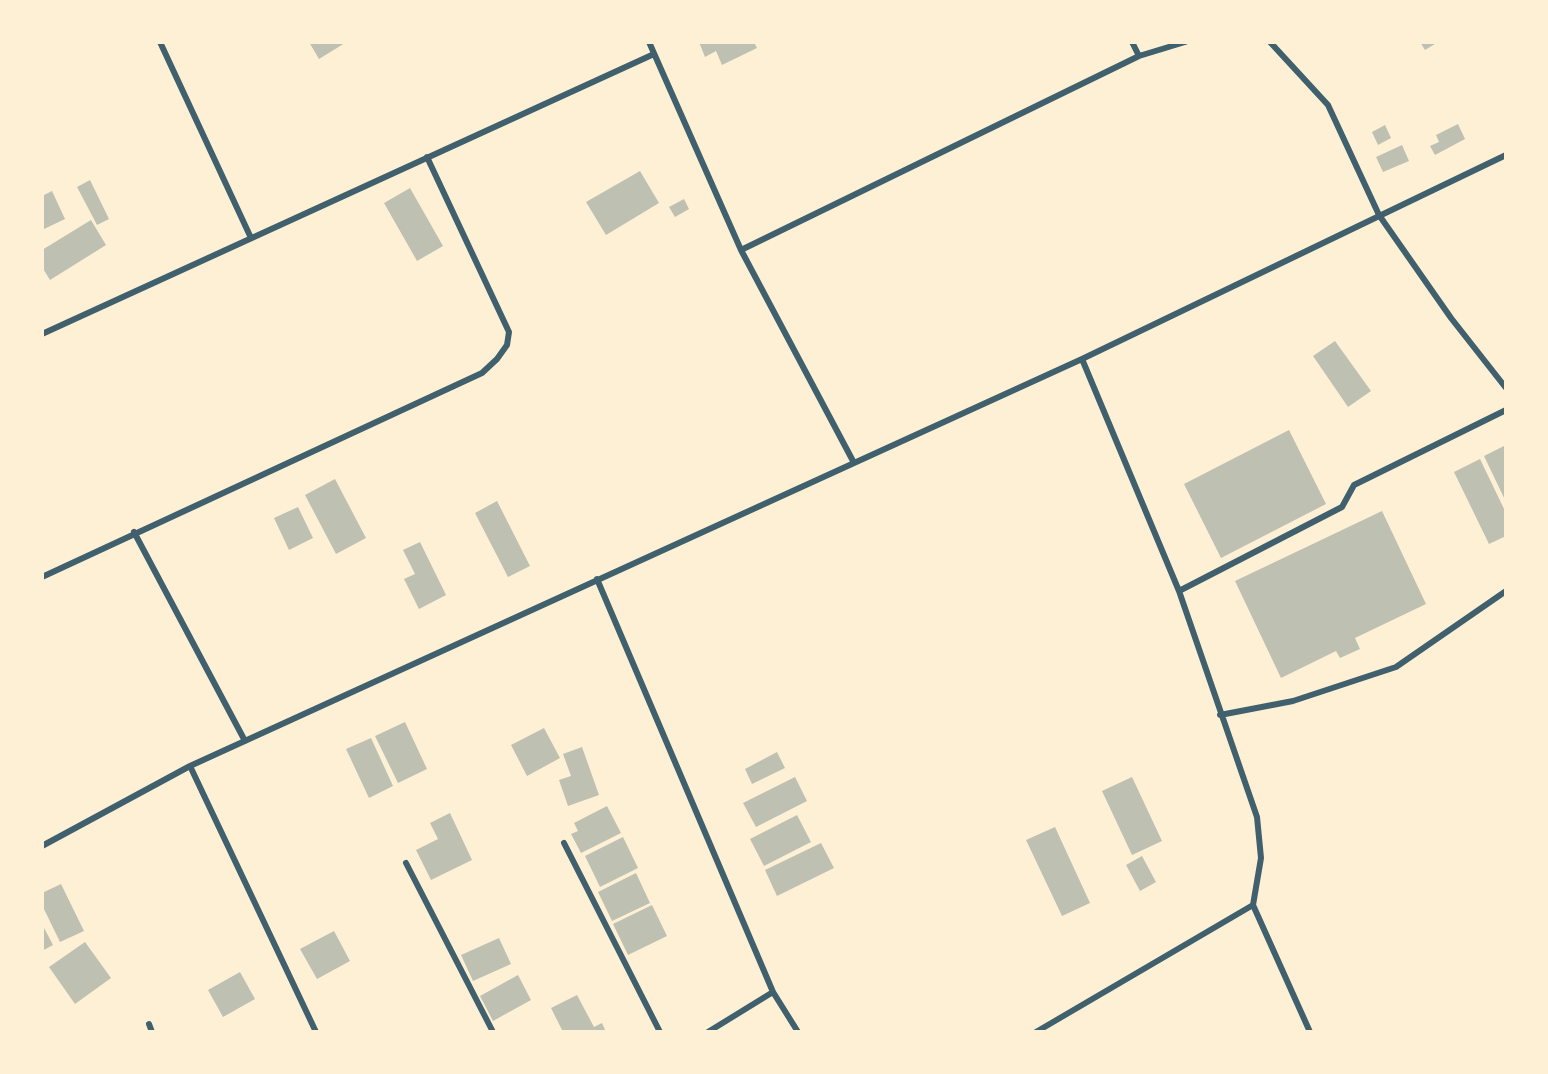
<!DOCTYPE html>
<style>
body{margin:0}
#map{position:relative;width:1548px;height:1074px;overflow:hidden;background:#fdf0d5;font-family:Overpass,sans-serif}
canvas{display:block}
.frame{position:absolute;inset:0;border:44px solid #fdf0d5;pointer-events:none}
</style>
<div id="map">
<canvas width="1548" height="1074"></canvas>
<div class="frame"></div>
</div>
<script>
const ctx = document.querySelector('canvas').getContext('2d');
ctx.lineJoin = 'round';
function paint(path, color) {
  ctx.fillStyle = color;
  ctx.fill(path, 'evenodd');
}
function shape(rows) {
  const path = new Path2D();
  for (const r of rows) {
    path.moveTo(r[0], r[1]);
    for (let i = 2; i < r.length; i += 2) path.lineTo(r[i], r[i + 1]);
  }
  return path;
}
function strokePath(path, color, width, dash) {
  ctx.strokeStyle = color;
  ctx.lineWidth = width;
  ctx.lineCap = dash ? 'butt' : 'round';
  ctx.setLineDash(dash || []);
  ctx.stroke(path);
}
paint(shape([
 [309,42,344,42,345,43,319,59],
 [699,42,754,42,757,48,722,65,716,51,705,57],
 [1420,42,1438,42,1425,50],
 [1458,124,1465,139,1435,155,1430,146,1439,142,1436,135],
 [1385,125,1391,138,1378,145,1372,132],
 [1402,145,1409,161,1383,172,1376,157],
 [640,171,659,203,606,235,586,202],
 [90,180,109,219,97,225,77,187],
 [410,188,443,246,417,261,384,203],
 [52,191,65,219,42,230,42,196],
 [684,199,689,209,675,217,669,207],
 [91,220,106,245,50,280,42,267,42,250],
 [1335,341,1371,391,1348,407,1313,356],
 [1289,430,1326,504,1221,558,1184,484],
 [1506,445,1506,502,1484,456],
 [1480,459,1506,513,1506,536,1489,544,1454,472],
 [335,479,366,538,336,554,305,495],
 [497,501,530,566,508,577,475,513],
 [298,507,313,538,289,550,274,518],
 [1382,511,1426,604,1355,638,1360,649,1340,658,1336,651,1281,678,1235,581],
 [420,542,446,595,419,609,404,579,415,574,403,550],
 [405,722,427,769,398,783,375,736],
 [544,728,560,758,527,776,511,745],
 [371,738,393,786,369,798,346,749],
 [582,747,599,795,568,806,559,780,571,776,563,754],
 [777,752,785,768,752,784,745,769],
 [795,777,807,801,756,827,743,803],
 [1132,777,1162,841,1132,855,1102,791],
 [607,806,621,833,581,853,571,834,578,831,574,823],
 [450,813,472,860,431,880,416,850,438,839,430,823],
 [797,815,811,842,764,866,750,839],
 [1055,827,1090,903,1062,916,1026,840],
 [623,837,638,868,600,887,585,856],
 [821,843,834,868,777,896,765,870],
 [1142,856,1156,882,1140,891,1126,865],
 [636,873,650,903,612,921,598,892],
 [61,884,84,931,60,942,42,905,42,893],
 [652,905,667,936,628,955,613,924],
 [42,924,53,945,42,951],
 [334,931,350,961,317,979,300,949],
 [499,938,511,964,473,981,461,955],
 [85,942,111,978,75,1004,49,967],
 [240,972,255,999,223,1017,208,990],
 [518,975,531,1000,493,1021,480,996],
 [577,995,594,1027,602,1023,606,1032,563,1032,551,1008]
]), '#bec0b2');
strokePath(shape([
 [160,42,251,238],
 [649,42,741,250,853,461],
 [1132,42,1139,56],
 [1270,42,1328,105,1379,215,1451,318,1506,388],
 [741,250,1139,56,1185,42],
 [42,334,654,54],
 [134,532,245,741],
 [42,577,482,373,497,359,507,345,509,332,427,157],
 [597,579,773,992],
 [1179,591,1342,507,1354,485,1506,410],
 [1220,715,1293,701,1396,667,1506,591],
 [190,766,316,1032],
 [564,843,660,1032],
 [42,846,190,766,1082,359,1506,155],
 [406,863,493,1032],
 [1253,905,1310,1032],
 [149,1024,152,1032],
 [708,1032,773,992,798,1032],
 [1036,1032,1253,905,1261,858,1257,817,1179,591,1082,359]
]), '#3f606c', 6);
</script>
